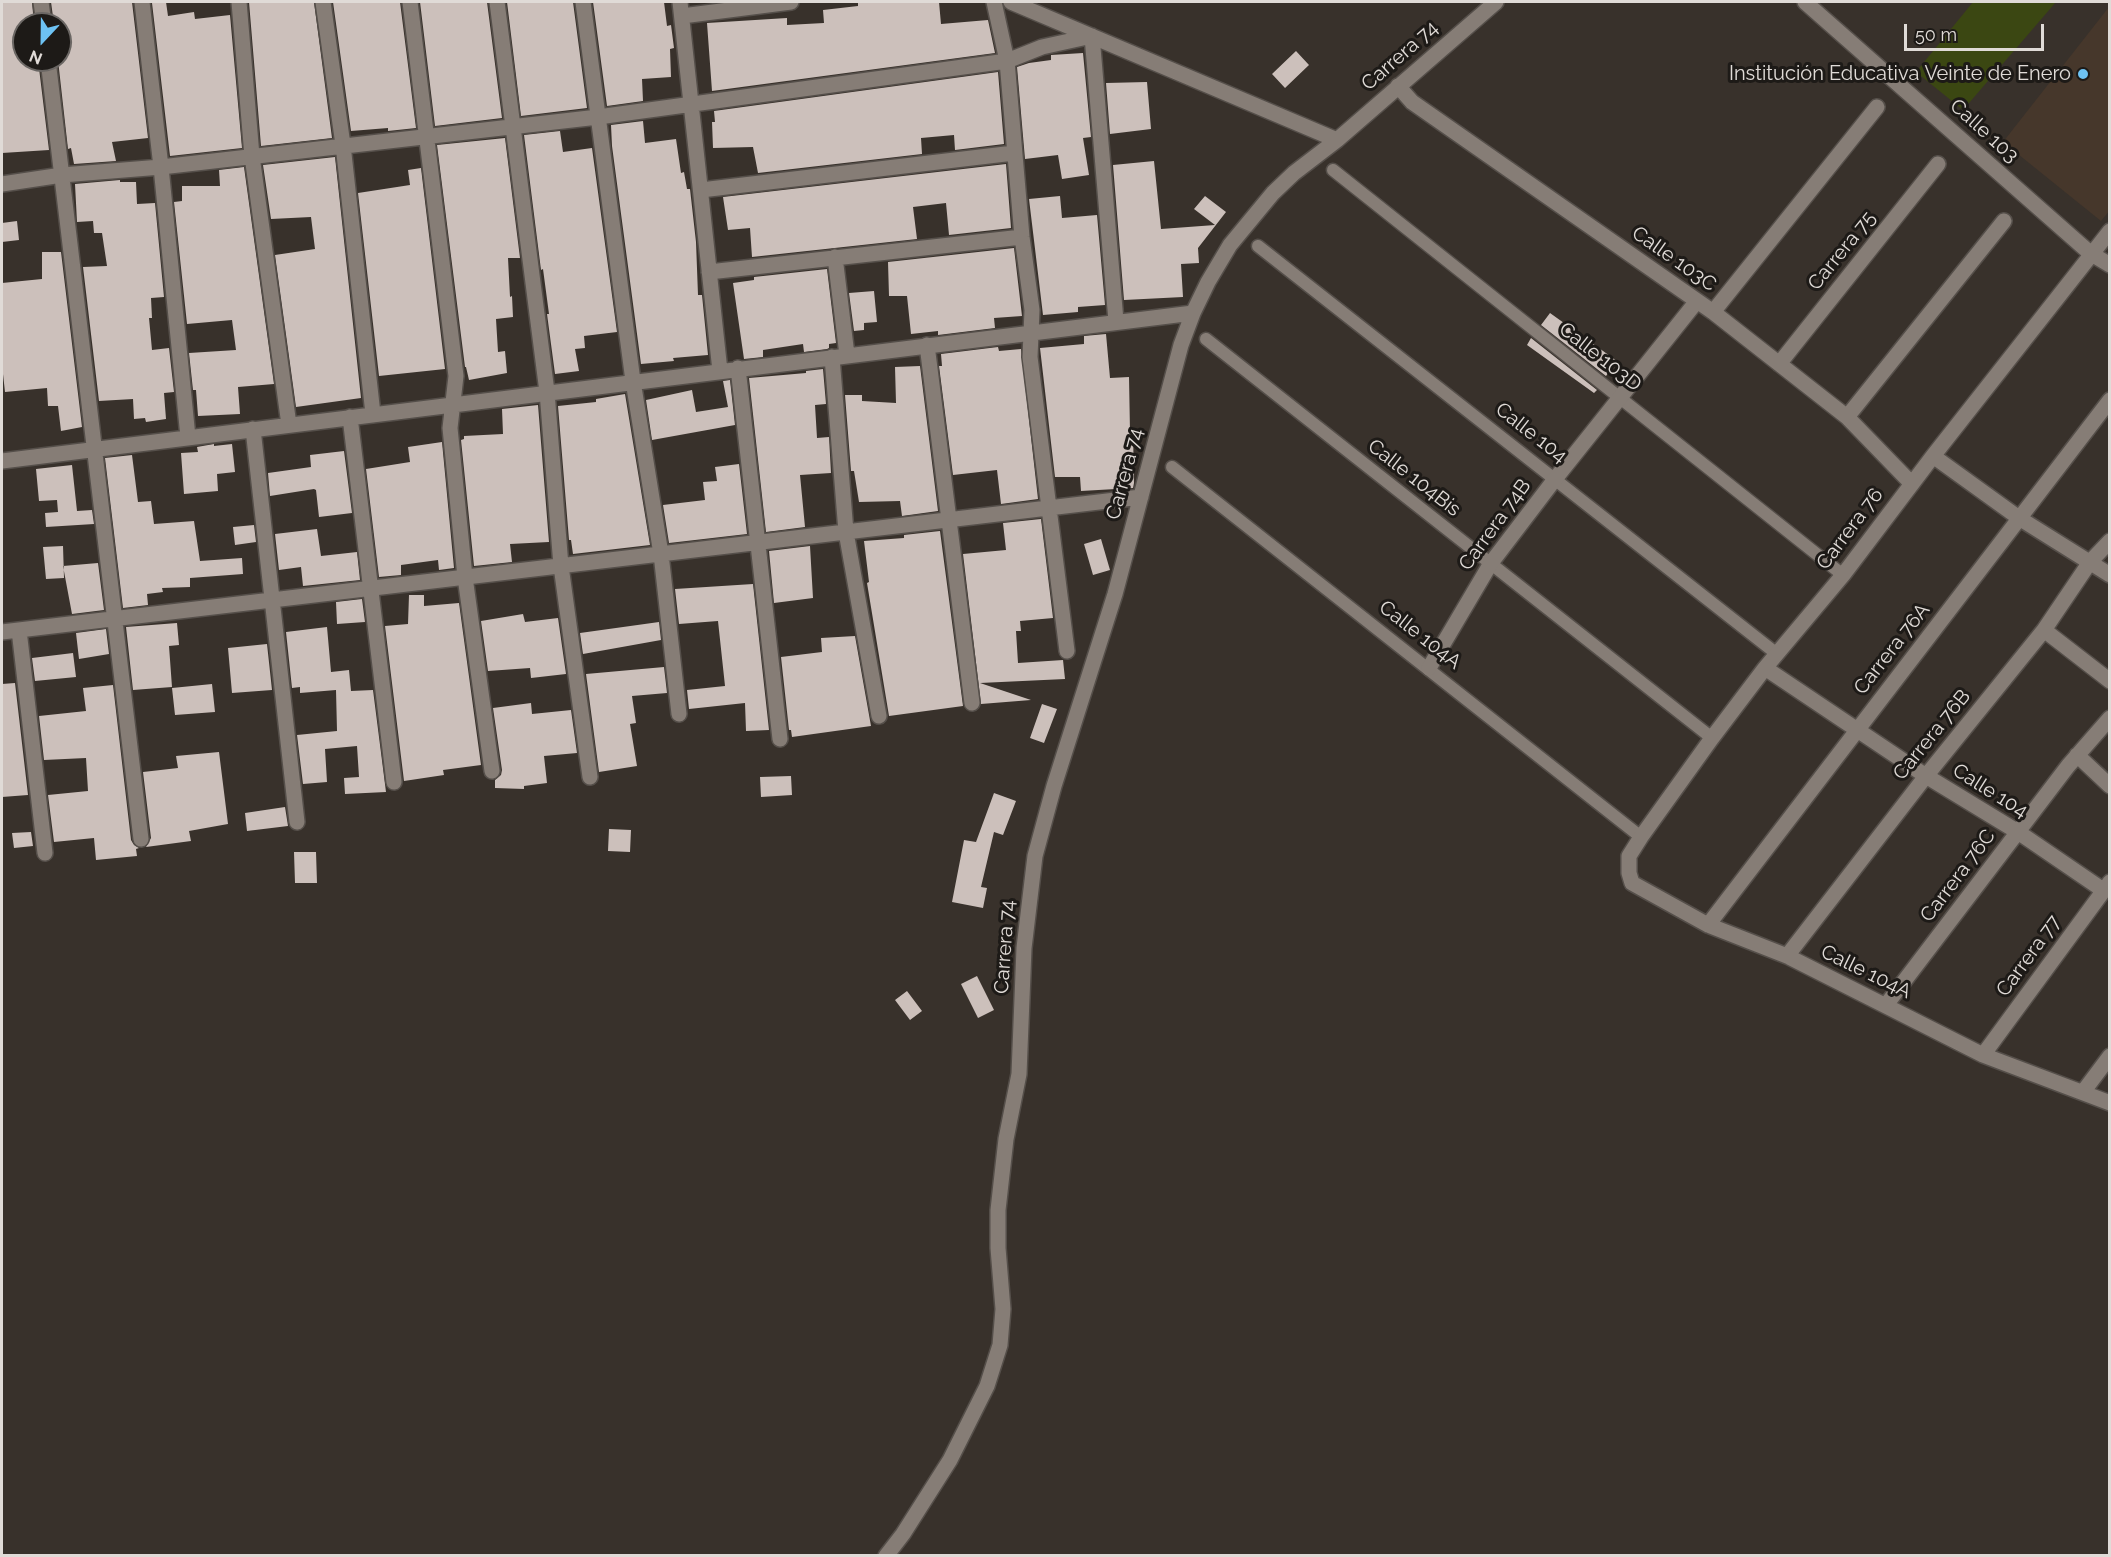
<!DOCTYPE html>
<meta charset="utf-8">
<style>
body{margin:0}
#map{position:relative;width:2111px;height:1557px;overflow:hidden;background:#38312b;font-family:Raleway,sans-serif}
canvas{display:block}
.frame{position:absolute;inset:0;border:3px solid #e0dbd7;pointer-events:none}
.north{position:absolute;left:12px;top:12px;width:60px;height:60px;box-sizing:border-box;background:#1d1a17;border:2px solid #6b6764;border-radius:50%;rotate:202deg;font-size:16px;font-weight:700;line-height:24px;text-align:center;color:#e0dbd7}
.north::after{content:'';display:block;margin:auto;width:21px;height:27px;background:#6dc2f3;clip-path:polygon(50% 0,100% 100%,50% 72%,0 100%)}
.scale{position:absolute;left:1904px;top:24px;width:140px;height:27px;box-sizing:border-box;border:3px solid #e0dbd7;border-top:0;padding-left:8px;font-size:18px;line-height:21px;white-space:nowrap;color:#e0dbd7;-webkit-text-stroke:4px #1d1a17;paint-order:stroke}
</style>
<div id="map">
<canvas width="2111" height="1557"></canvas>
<div class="frame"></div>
<div class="north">N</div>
<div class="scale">50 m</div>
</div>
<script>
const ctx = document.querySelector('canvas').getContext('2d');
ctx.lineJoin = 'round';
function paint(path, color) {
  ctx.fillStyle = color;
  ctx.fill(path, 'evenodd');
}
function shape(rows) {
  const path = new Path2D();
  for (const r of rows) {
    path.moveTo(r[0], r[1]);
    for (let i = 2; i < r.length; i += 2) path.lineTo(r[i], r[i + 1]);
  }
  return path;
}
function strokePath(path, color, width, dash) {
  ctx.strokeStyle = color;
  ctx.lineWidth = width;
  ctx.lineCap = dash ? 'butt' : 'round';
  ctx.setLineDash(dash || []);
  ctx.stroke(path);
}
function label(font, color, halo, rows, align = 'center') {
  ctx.font = font + ' Raleway,sans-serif';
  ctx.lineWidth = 6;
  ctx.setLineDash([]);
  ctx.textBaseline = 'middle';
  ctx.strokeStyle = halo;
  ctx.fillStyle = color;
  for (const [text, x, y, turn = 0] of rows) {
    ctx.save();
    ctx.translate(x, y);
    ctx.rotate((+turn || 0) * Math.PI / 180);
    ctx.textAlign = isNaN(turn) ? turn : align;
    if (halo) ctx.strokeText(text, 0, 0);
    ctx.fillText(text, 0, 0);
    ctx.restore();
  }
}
paint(shape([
 [2109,7,2110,210,2101,221,2003,142]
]), '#46372b');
paint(shape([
 [1973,2,2056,2,1963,110,1916,72]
]), '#3b4712');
paint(shape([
 [2,2,32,2,34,24,24,24,24,60,38,60,49,150,2,153],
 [51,2,132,2,148,138,112,142,116,161,74,164,71,148,68,149,58,60,60,60,60,24,54,24],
 [166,2,168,16,194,12,195,19,230,15,242,148,170,156,152,3],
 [249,2,314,2,332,138,261,146],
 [333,2,400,2,416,128,388,131,388,128,351,131],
 [420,2,487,2,502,118,435,126],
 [507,2,573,2,587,108,521,116],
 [593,2,664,2,667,26,671,25,674,48,670,49,671,77,642,79,643,101,607,106],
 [858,2,939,2,941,24,988,20,995,53,712,91,707,23,787,18,787,25,824,23,823,10,858,6],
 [1296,51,1309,65,1285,88,1272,74],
 [1083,53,1091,137,1083,138,1089,175,1062,179,1058,155,1025,159,1017,67,1029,63,1051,60,1051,55],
 [998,72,1004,144,955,150,954,135,921,138,922,154,758,173,753,147,713,148,712,122,715,122,714,111],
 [1147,82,1151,129,1110,134,1106,83],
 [643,121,645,143,676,139,681,173,684,172,687,189,690,189,696,242,698,295,702,295,708,355,673,358,674,361,641,364,612,146,611,125],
 [560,131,563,152,592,148,617,332,584,336,585,348,575,349,579,371,555,374,547,314,549,314,543,269,541,270,524,135],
 [505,138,520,258,508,258,510,297,512,296,513,317,496,319,498,352,505,351,507,373,469,380,466,367,465,367,437,145],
 [335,157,361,398,296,407,275,255,315,249,311,217,271,219,263,165],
 [1154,161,1161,229,1215,225,1194,209,1205,196,1226,212,1198,248,1199,263,1181,264,1183,297,1124,300,1113,165],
 [1006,164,1011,228,949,235,946,203,913,207,917,239,752,257,750,228,728,230,723,197],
 [244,167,274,384,238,387,240,414,198,416,196,390,193,390,189,353,236,350,232,320,187,324,174,202,182,201,182,186,220,186,219,170],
 [421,168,445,369,379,376,358,193,410,185,408,170],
 [120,180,120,182,136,182,137,204,155,203,164,297,151,298,152,318,149,318,152,350,169,348,174,392,164,393,166,419,146,422,145,418,134,419,133,399,99,401,83,267,107,266,102,233,94,233,93,221,77,222,75,184],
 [1060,196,1062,218,1097,215,1105,305,1078,307,1078,312,1043,315,1029,199],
 [17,221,19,240,2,242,2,223],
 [1014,248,1022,316,994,318,995,328,938,335,938,331,911,334,907,296,889,296,888,262],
 [42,252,61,252,82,427,61,431,58,406,48,406,47,388,5,392,2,365,2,283,42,279],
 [827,269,836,343,829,344,829,348,827,349,804,352,803,344,763,350,763,357,744,359,733,283,754,280,754,277],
 [874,291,877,322,864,323,864,330,854,331,849,293],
 [1550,313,1617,361,1606,376,1541,325],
 [1106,334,1110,378,1129,377,1130,432,1133,431,1134,483,1133,488,1081,491,1080,477,1055,477,1040,348,1084,344,1084,336],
 [1531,338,1597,390,1594,393,1527,345],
 [998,347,999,351,1021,349,1038,499,1001,504,997,470,953,475,939,366,942,366,941,354],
 [920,366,938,511,902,516,900,501,859,502,854,471,851,471,845,395,862,395,862,401,896,403,895,367],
 [823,369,826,404,815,405,817,438,829,437,831,473,800,475,805,527,766,532,749,378,806,373,806,371],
 [730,380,735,425,652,440,646,400,692,390,696,412,728,407,723,381],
 [625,394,650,545,573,554,571,540,569,540,558,406,596,402,596,399],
 [538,405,549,542,510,544,512,562,474,566,461,440,464,439,464,436,503,434,502,409],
 [442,442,454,568,439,570,438,560,401,565,401,575,379,577,366,469,410,462,408,447],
 [214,444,214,446,232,444,235,472,217,474,218,491,184,494,181,453,198,452,197,447],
 [344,451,352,513,319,517,316,490,314,489,270,496,268,473,311,467,310,455],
 [132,455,138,502,151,501,154,524,194,521,200,561,242,558,243,574,190,578,190,587,162,588,163,592,147,594,148,605,123,608,105,458],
 [739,464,747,534,669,543,663,505,705,500,703,482,717,481,715,467],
 [72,465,77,511,92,510,94,524,46,527,45,513,58,512,57,500,39,501,36,469],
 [1041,519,1053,618,1020,621,1021,631,1016,631,1018,663,1063,660,1065,679,980,683,1031,700,981,704,963,554,1006,550,1003,523],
 [254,525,256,542,235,545,233,527],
 [317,529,321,556,357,552,360,580,303,586,301,567,279,570,275,534],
 [940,531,963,706,889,716,867,583,869,582,864,541,904,538,904,535],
 [1101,539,1110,570,1093,575,1084,544],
 [63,546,64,578,46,579,43,547],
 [810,546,813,598,774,603,769,551],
 [98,563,104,610,72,614,63,566],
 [753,584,769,730,746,731,745,703,689,709,687,690,725,686,718,621,679,624,675,589],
 [409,595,424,595,424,606,459,603,481,765,443,770,444,775,404,781,385,626,408,624],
 [362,599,365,622,337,624,336,602],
 [523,614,525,622,558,618,566,674,531,678,530,668,488,671,481,621],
 [659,622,661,640,583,654,580,633],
 [177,623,179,645,169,646,172,687,133,690,126,627],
 [327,627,331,672,349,670,351,691,373,690,386,792,345,794,344,778,359,777,357,746,325,749,327,782,303,784,297,735,337,731,336,690,300,693,300,687,292,688,286,632],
 [106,629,109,654,79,659,76,633],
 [855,636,871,726,792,737,791,730,789,730,781,657,822,652,821,638],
 [267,644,272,690,232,693,228,648],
 [73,653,76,677,35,681,32,658],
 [664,667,667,693,632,696,636,723,630,724,637,766,599,772,586,674],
 [15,683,28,795,2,797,2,684],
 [212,684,215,712,175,715,172,688],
 [113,685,131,840,134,845,139,848,136,849,137,856,96,860,94,838,54,842,48,795,88,791,86,758,44,760,39,716,86,711,83,688],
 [531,703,532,714,571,710,577,753,544,756,547,783,524,786,524,789,495,788,495,780,501,775,502,770,493,708],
 [1042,704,1057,709,1044,743,1030,738],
 [219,752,228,824,189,831,191,841,146,847,151,838,143,772,178,768,176,756],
 [791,776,792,795,761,797,760,777],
 [994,793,1016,801,1003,835,994,832,981,887,987,888,983,908,952,902,964,840,976,842],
 [285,807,288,826,247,831,245,813],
 [609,829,631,830,630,852,608,851],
 [31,832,33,846,14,848,12,833],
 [294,852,316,852,317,883,295,883],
 [977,976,994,1010,978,1018,961,984],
 [907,991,922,1011,910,1020,895,1000]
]), '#ccc0bb');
const pedestrian = shape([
 [1333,170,1843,575],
 [1258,246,1777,654],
 [1206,339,1712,738],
 [1172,467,1641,837]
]);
const minor = shape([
 [41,2,44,24],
 [142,2,161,167,188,437],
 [239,2,252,156,289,425],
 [323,2,343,145,373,414],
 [410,2,456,376,450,428,465,577,492,771],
 [497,2,547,392,561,566,590,777],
 [583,2,633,381,661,554,679,714],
 [680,2,720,371],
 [994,2,1007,61,1022,237,1032,310,1030,357,1067,651],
 [1011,2,1337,140],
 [1805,2,2090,253,2110,265],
 [682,16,791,2],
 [48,60,141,839],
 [1398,86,1412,102,1713,312,1847,417,1912,484],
 [2,184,62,175,161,167,598,117,1007,61,1042,47,1092,36,1116,321],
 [701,190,1014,153],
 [2110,231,1933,456,1843,575,1765,668,1712,738,1641,837,1629,856,1629,873,1632,883,1708,925,1787,956,1983,1055,2110,1103],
 [835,257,847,355],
 [709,272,1022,237],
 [1713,312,1877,107],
 [927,345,972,703],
 [832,357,846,532,879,716],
 [1779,364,1938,164],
 [738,368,780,739],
 [350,417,394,782],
 [1847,417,2004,221],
 [253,429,297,822],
 [1933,456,2019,518,2110,575],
 [2,461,1193,313],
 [19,630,45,853],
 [2044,630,2110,681],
 [2,632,1141,497],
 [1429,668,1491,563,1555,479,1697,301],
 [1765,668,1926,776,2018,832,2103,890],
 [2077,755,2110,786],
 [1708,925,2110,400],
 [1787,956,1926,776,2044,630,2090,562,2110,541],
 [1886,1005,2068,766,2110,718],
 [1983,1055,2110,882],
 [2083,1092,2110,1056],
 [886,1556,903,1534,950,1460,987,1386,1000,1345,1003,1309,998,1248,998,1210,1006,1139,1019,1074,1024,948,1035,856,1054,786,1115,594,1181,345,1193,313,1208,282,1230,245,1273,193,1294,173,1337,140,1496,2]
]);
strokePath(pedestrian, '#554f4a', 15);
strokePath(minor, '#554f4a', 18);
strokePath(pedestrian, '#867d76', 12);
strokePath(minor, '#867d76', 15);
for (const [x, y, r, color] of [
 [2083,74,6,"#6dc2f3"]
]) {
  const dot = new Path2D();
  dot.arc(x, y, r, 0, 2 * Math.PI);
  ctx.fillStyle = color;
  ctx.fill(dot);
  strokePath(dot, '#1d1a17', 2);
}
label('20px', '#e0dbd7', '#1d1a17', [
 ["Carrera 74",1400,56,-41],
 ["Calle 103",1984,131,42],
 ["Carrera 75",1842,251,-51],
 ["Calle 103C",1674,259,35],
 ["Calle 103D",1600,357,38],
 ["Calle 104",1531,433,38],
 ["Carrera 74",1125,474,-75],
 ["Calle 104Bis",1414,478,38],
 ["Carrera 74B",1495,525,-54],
 ["Carrera 76",1850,529,-53],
 ["Calle 104A",1420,635,38],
 ["Carrera 76A",1892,649,-52],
 ["Carrera 76B",1932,735,-51],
 ["Calle 104",1990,791,32],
 ["Carrera 76C",1958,876,-53],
 ["Carrera 74",1005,947,-86],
 ["Carrera 77",2029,956,-54],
 ["Calle 104A",1866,972,26]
]);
label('20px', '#e0dbd7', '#1d1a17', [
 ["Institución Educativa Veinte de Enero",2071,74]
], 'right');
</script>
